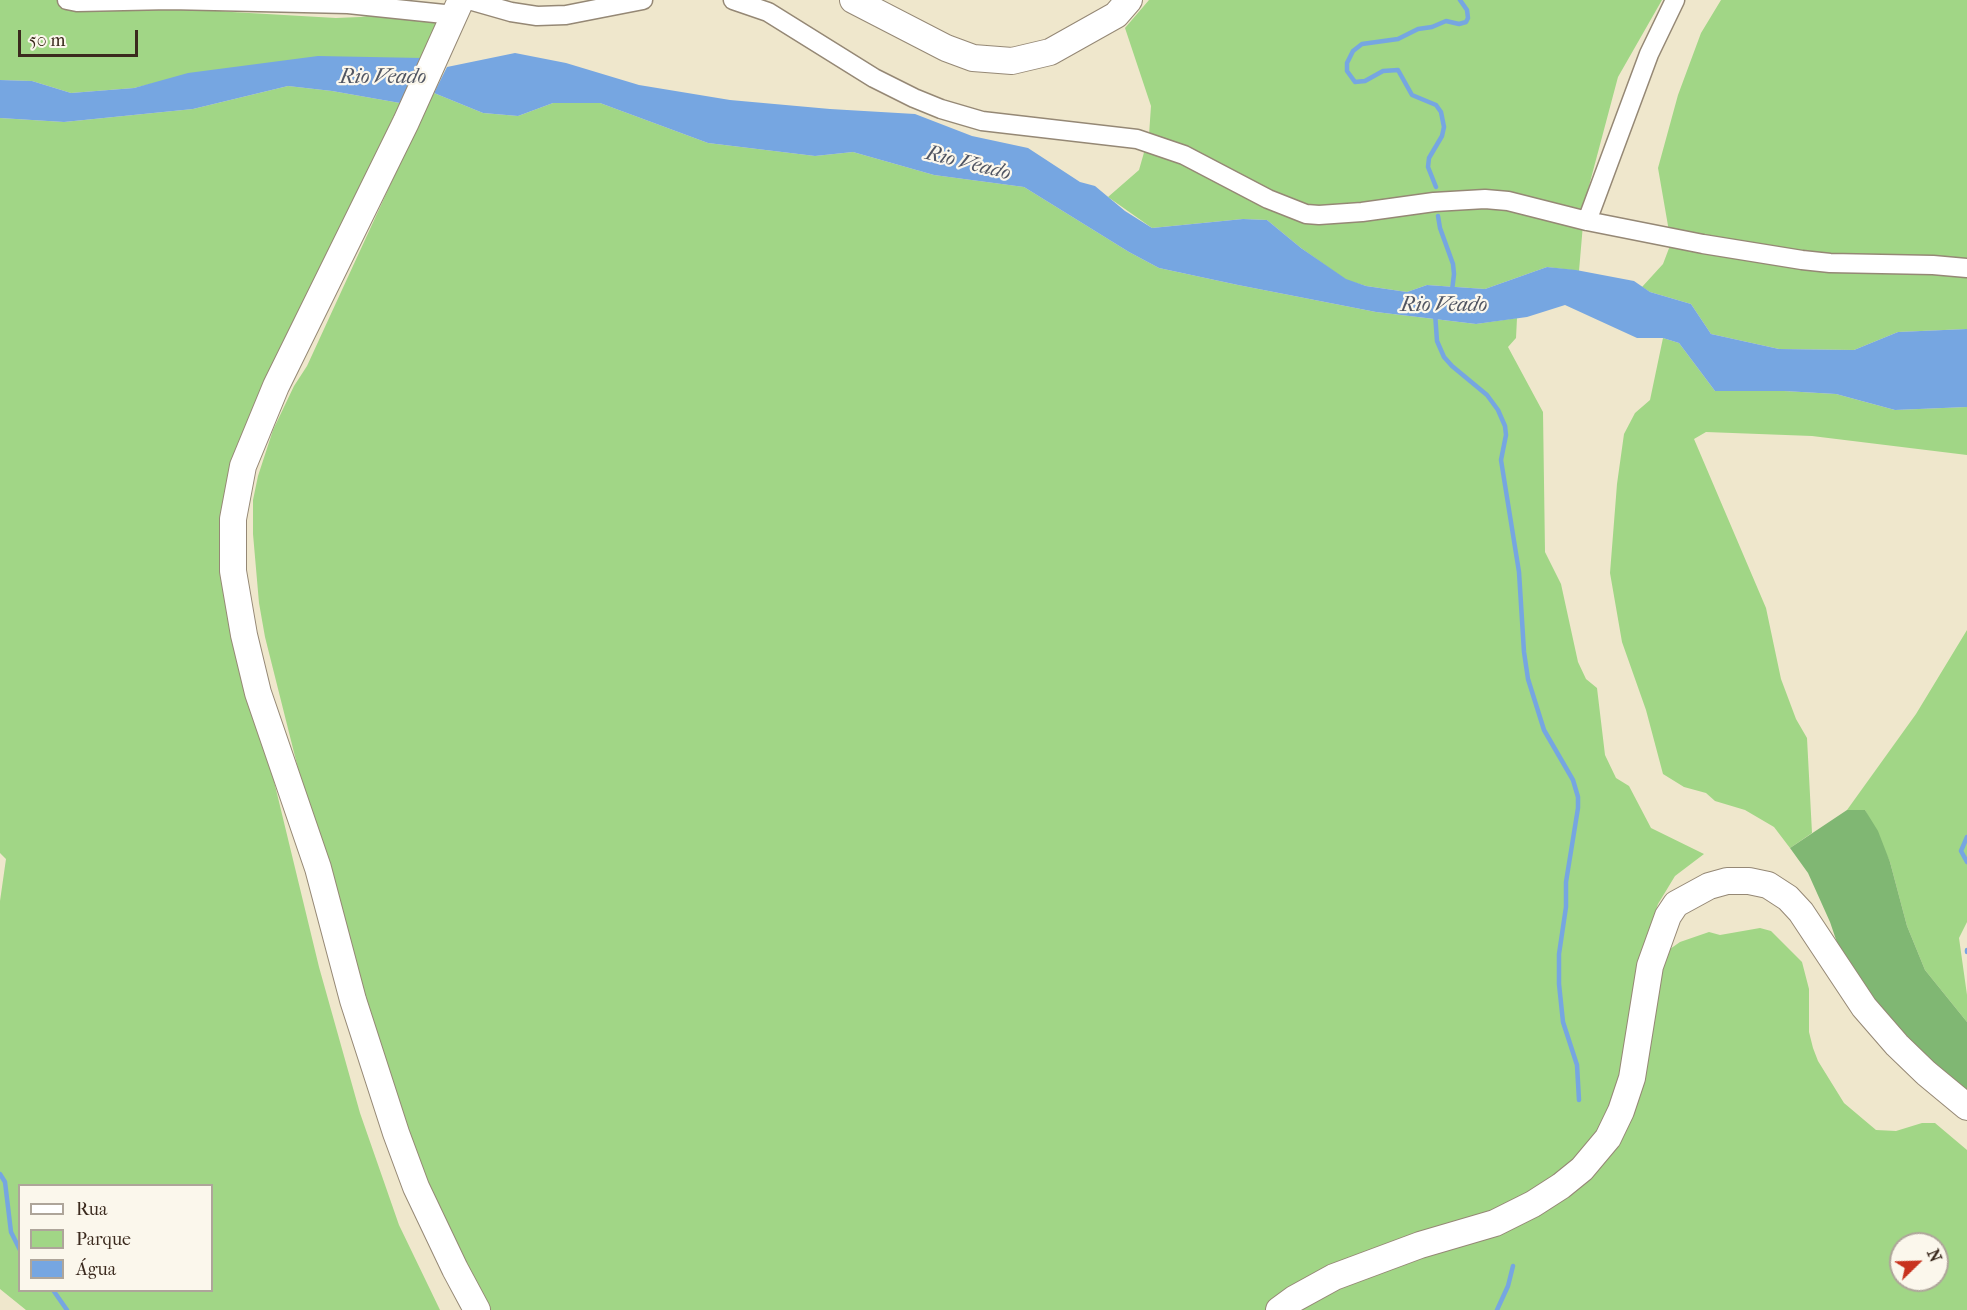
<!DOCTYPE html>
<meta charset="utf-8">
<style>
body{margin:0}
#map{position:relative;width:1967px;height:1310px;overflow:hidden;background:#efe7cc;font-family:"IM FELL French Canon",serif}
canvas{display:block}
.legend{position:absolute;left:18px;top:1184px;width:195px;height:108px;box-sizing:border-box;background:#fbf7ec;border:2px solid #aea59a;margin:0;padding:8px 10px;list-style:none;font-size:18px;color:#3b2a1e}
.legend li{display:flex;align-items:center;gap:12px;height:30px}
.legend b{width:30px;border:2px solid #aea59a}
.north{position:absolute;left:1889px;top:1232px;width:60px;height:60px;box-sizing:border-box;background:#fbf7ec;border:2px solid #aea59a;border-radius:50%;rotate:67deg;font-size:16px;font-weight:700;line-height:24px;text-align:center;color:#3b2a1e}
.north::after{content:'';display:block;margin:auto;width:21px;height:27px;background:#c8321e;clip-path:polygon(50% 0,100% 100%,50% 72%,0 100%)}
.scale{position:absolute;left:18px;top:30px;width:120px;height:27px;box-sizing:border-box;border:3px solid #3b2a1e;border-top:0;padding-left:8px;font-size:18px;line-height:21px;white-space:nowrap;color:#3b2a1e;-webkit-text-stroke:4px #fbf7ec;paint-order:stroke}
</style>
<div id="map">
<canvas width="1967" height="1310"></canvas>
<ul class="legend">
<li><b style="height:8px;background:#fff"></b>Rua</li>
<li><b style="height:16px;background:#a1d686"></b>Parque</li>
<li><b style="height:16px;background:#76a6e1"></b>Água</li>
</ul>
<div class="north">N</div>
<div class="scale">50 m</div>
</div>
<script>
const ctx = document.querySelector('canvas').getContext('2d');
ctx.lineJoin = 'round';
function paint(path, color) {
  ctx.fillStyle = color;
  ctx.fill(path, 'evenodd');
}
function shape(rows) {
  const path = new Path2D();
  for (const r of rows) {
    path.moveTo(r[0], r[1]);
    for (let i = 2; i < r.length; i += 2) path.lineTo(r[i], r[i + 1]);
  }
  return path;
}
function strokePath(path, color, width, dash) {
  ctx.strokeStyle = color;
  ctx.lineWidth = width;
  ctx.lineCap = dash ? 'butt' : 'round';
  ctx.setLineDash(dash || []);
  ctx.stroke(path);
}
function label(font, color, halo, rows, align = 'center') {
  ctx.font = font + ' "IM FELL French Canon",serif';
  ctx.lineWidth = 4.5;
  ctx.setLineDash([]);
  ctx.textBaseline = 'middle';
  ctx.strokeStyle = halo;
  ctx.fillStyle = color;
  for (const [text, x, y, turn = 0] of rows) {
    ctx.save();
    ctx.translate(x, y);
    ctx.rotate((+turn || 0) * Math.PI / 180);
    ctx.textAlign = isNaN(turn) ? turn : align;
    if (halo) ctx.strokeText(text, 0, 0);
    ctx.fillText(text, 0, 0);
    ctx.restore();
  }
}
paint(shape([
 [0,0,93,0,232,12,336,18,360,17,448,6,422,58,159,82,134,88,71,93,32,81,0,80],
 [1149,0,1662,0,1618,77,1585,201,1579,271,1547,267,1485,289,1427,285,1407,292,1366,286,1346,280,1301,248,1267,220,1243,219,1152,228,1108,197,1139,170,1149,135,1151,106,1125,28],
 [1721,0,1967,0,1967,329,1898,332,1854,350,1779,349,1711,334,1691,304,1650,292,1642,287,1663,264,1671,243,1658,168,1678,95,1701,33],
 [288,86,332,91,400,103,236,454,257,711,319,967,360,1113,399,1225,440,1310,26,1310,0,1289,0,901,6,859,0,853,0,118,64,122,193,109],
 [20,1186,212,1186,212,1290,20,1290],
 [434,93,483,113,518,116,553,103,600,103,708,143,815,156,853,152,934,175,1024,187,1129,252,1159,268,1238,285,1376,312,1476,324,1517,318,1516,338,1508,347,1543,412,1545,552,1561,584,1578,662,1586,679,1597,688,1605,755,1616,778,1629,786,1651,828,1704,854,1675,876,1658,904,1646,938,1670,949,1680,942,1709,932,1720,935,1760,928,1771,931,1802,962,1809,989,1809,1032,1813,1048,1818,1061,1844,1103,1876,1130,1896,1131,1922,1123,1935,1123,1967,1150,1967,1310,469,1310,450,1273,319,852,265,637,259,603,253,534,253,500,258,476,273,430,294,386,307,366,404,155],
 [1901,1244,1937,1244,1937,1280,1901,1280],
 [1663,338,1679,343,1715,391,1784,391,1836,394,1895,410,1967,407,1967,455,1812,436,1706,432,1694,439,1766,608,1781,679,1796,719,1807,738,1812,833,1790,848,1774,827,1745,810,1715,801,1706,793,1684,787,1663,774,1646,710,1622,642,1610,573,1617,484,1624,434,1635,413,1650,400],
 [1967,630,1967,922,1959,938,1967,995,1967,1022,1925,970,1907,926,1890,862,1865,810,1847,810,1916,714]
]), '#a1d686');
paint(shape([
 [1847,810,1865,810,1878,831,1890,862,1907,926,1925,970,1967,1022,1967,1096,1936,1072,1845,966,1830,922,1808,873,1790,848]
]), '#80b773');
paint(shape([
 [515,53,566,63,639,85,730,100,830,109,915,114,972,136,1028,148,1080,182,1095,186,1125,211,1152,228,1243,219,1267,220,1301,248,1346,279,1366,286,1407,292,1427,285,1485,289,1547,267,1576,270,1634,281,1650,292,1691,304,1711,334,1779,349,1854,350,1898,332,1967,329,1967,407,1895,410,1836,394,1784,391,1715,391,1679,343,1663,338,1637,338,1565,305,1527,317,1476,324,1376,312,1238,285,1159,268,1129,252,1024,187,934,175,853,152,815,156,708,143,600,103,553,103,518,116,483,113,434,93,447,67],
 [318,56,422,58,400,103,332,91,288,86,193,109,64,122,0,118,0,80,32,81,71,93,134,88,188,73]
]), '#76a6e1');
strokePath(shape([
 [1436,187,1428,167,1429,158,1442,136,1444,127,1441,112,1436,105,1412,95,1398,70,1383,71,1365,81,1355,82,1347,71,1347,63,1353,51,1362,44,1398,39,1418,29,1432,27,1446,21,1459,24,1466,22,1468,18,1467,10,1460,0],
 [1438,216,1440,228,1453,264,1454,274,1452,291],
 [1435,313,1437,341,1444,357,1452,366,1487,395,1498,410,1505,426,1506,435,1501,460,1519,572,1524,652,1528,679,1544,730,1573,780,1578,797,1578,808,1566,882,1566,907,1559,954,1559,984,1563,1022,1577,1065,1579,1100],
 [1967,837,1961,851,1967,862],
 [1967,950,1967,952],
 [0,1174,5,1182,11,1232,20,1250],
 [53,1290,67,1310],
 [1497,1310,1508,1286,1513,1266]
]), '#76a6e1', 4.5);
const street = shape([
 [67,0,77,2,170,0,348,4,454,15],
 [469,0,511,12,537,16,566,15,643,0],
 [733,0,768,12,874,78,914,98,941,109,982,121,1137,139,1184,155,1268,199,1306,214,1319,215,1362,212,1434,202,1485,199,1508,201,1587,221,1703,244,1802,260,1830,263,1933,265,1967,268],
 [1587,221,1649,54,1675,0]
]);
const secondary = shape([
 [461,0,406,122,276,386,243,466,233,519,233,571,244,635,258,693,318,868,353,1000,396,1133,416,1187,455,1269,477,1310],
 [853,0,946,48,973,58,1012,61,1050,52,1116,15,1129,0],
 [1279,1310,1294,1299,1334,1277,1420,1245,1495,1223,1533,1204,1561,1186,1582,1169,1608,1138,1621,1111,1632,1078,1650,966,1668,916,1676,904,1709,886,1727,881,1749,881,1768,885,1788,898,1801,912,1864,1007,1897,1045,1926,1073,1967,1107]
]);
strokePath(street, '#958875', 21);
strokePath(secondary, '#958875', 28);
strokePath(street, '#fff', 18);
strokePath(secondary, '#fff', 26);
label('italic 21px', '#505562', '#fbf7ec', [
 ["Rio Veado",383,78],
 ["Rio Veado",968,164,14],
 ["Rio Veado",1444,306]
]);
</script>
